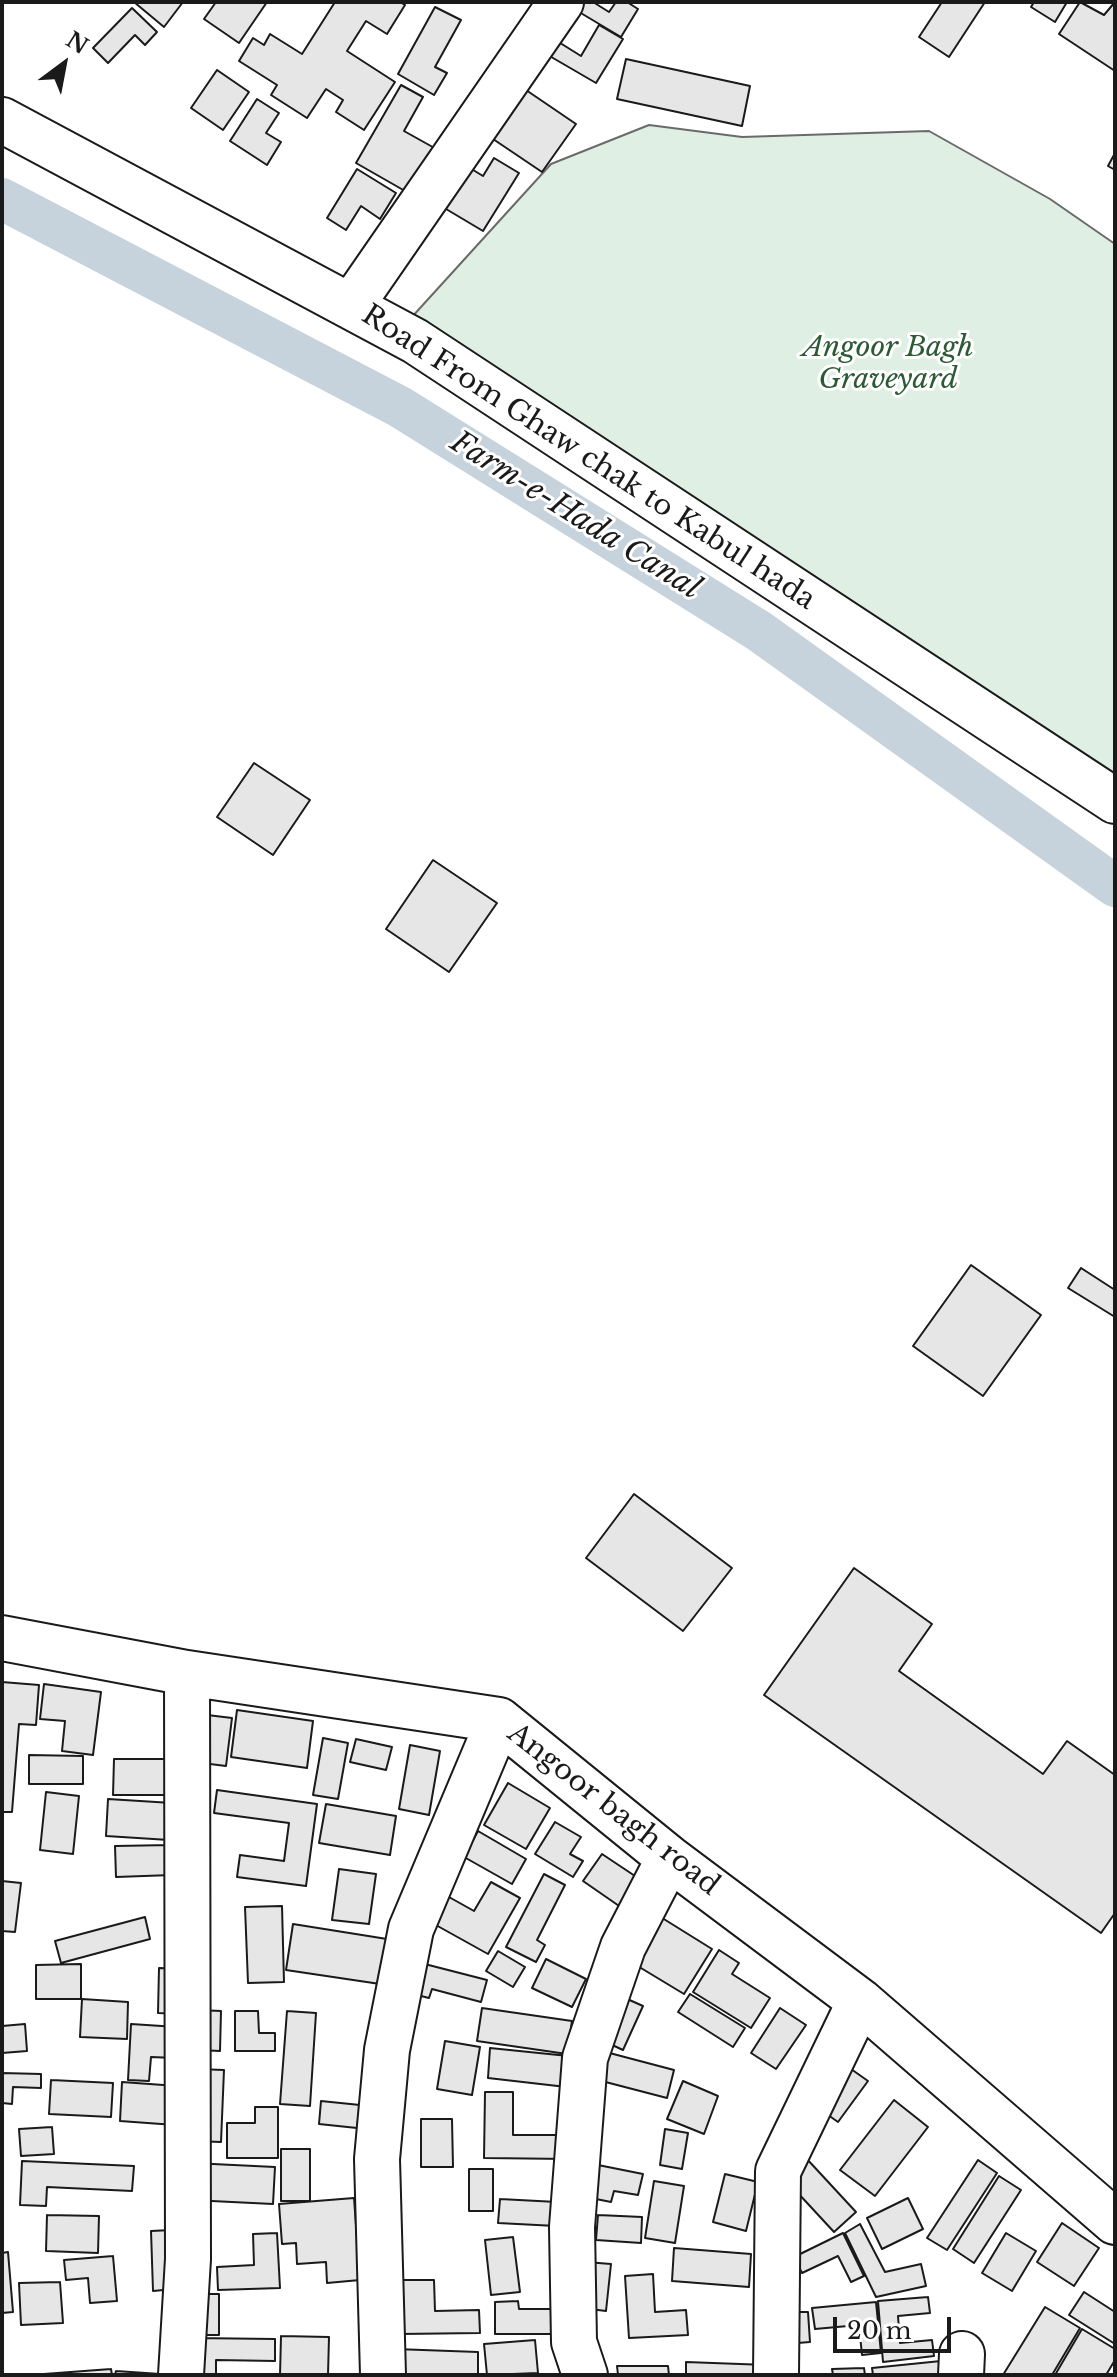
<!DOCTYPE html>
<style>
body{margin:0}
#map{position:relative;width:1117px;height:2377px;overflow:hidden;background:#fff;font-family:"Libre Baskerville",serif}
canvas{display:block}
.frame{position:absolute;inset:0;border:4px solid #1a1a1a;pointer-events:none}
.north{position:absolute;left:24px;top:24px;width:80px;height:80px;-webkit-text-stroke:6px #fff;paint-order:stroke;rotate:32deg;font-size:22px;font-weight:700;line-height:32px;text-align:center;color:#1a1a1a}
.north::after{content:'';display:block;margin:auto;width:28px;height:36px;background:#1a1a1a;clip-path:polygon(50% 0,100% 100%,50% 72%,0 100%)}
.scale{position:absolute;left:833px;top:2317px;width:118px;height:36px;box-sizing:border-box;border:4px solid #1a1a1a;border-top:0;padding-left:10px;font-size:24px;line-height:28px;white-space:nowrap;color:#1a1a1a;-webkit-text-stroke:6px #fff;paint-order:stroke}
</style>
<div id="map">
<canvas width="1117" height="2377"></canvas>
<div class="frame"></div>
<div class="north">N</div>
<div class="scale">20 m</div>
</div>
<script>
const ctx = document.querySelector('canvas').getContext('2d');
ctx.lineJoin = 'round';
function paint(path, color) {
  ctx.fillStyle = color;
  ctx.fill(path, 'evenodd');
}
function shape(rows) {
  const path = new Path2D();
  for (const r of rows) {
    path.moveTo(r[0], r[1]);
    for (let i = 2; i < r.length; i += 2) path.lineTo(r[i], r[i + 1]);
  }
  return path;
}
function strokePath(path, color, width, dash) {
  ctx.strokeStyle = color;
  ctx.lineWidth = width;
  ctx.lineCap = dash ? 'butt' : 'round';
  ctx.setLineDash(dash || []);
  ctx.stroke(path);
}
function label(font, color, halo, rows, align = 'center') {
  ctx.font = font + ' "Libre Baskerville",serif';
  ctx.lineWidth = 6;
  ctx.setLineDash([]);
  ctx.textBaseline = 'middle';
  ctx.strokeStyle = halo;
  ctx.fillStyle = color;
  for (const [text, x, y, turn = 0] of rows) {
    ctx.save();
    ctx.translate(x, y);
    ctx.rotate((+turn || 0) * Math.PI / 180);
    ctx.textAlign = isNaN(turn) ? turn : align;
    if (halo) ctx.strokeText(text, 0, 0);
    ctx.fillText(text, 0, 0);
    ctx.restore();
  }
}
const green = shape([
 [649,125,742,137,929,131,1050,199,1115,244,1115,783,411,318,551,164,649,125]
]);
paint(green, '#e0efe3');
strokePath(green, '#6a6a6a', 2);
strokePath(shape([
 [2,199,400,407,759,631,1115,886]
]), '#c6d2dc', 42);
const building = shape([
 [134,2,183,2,164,27,134,2],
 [216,2,267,2,239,43,204,19,216,2],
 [335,2,400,2,405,5,387,34,366,21,347,51,395,82,364,130,336,112,343,100,326,89,307,118,271,95,277,85,239,61,253,38,264,45,270,34,302,54,335,2],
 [572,2,593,2,609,12,616,2,627,2,638,9,621,37,569,6,572,2],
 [942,2,985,2,949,57,919,37,942,2],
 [1034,2,1067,2,1055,22,1031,7,1034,2],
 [1080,2,1104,15,1115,2,1115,71,1059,34,1080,2],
 [435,7,461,20,435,67,447,73,434,95,398,74,435,7],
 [132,8,157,32,145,45,135,35,108,63,93,48,132,8],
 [599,25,623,39,596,83,541,51,549,36,581,56,599,25],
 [626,59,750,86,742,126,617,99,626,59],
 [217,70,249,92,223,130,191,108,217,70],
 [401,85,423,97,404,131,438,150,412,195,356,163,401,85],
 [526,90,576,124,542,172,493,139,526,90],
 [257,99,279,113,266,133,281,142,267,165,230,141,257,99],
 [1115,153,1115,170,1108,166,1115,153],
 [494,158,519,173,483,231,441,206,465,165,483,176,494,158],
 [357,169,396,193,380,219,361,206,346,230,327,218,357,169],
 [254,763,310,800,273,855,217,817,254,763],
 [433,860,497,903,449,972,386,929,433,860],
 [971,1265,1041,1315,983,1396,913,1346,971,1265],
 [1081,1268,1115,1290,1115,1317,1068,1288,1081,1268],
 [634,1494,732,1568,683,1631,586,1558,634,1494],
 [854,1568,932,1624,899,1671,1043,1774,1067,1741,1115,1775,1115,1913,1101,1933,764,1695,854,1568],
 [2,1682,39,1685,36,1725,19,1724,12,1812,2,1812,2,1682],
 [44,1684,101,1692,93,1755,62,1751,65,1721,40,1719,44,1684],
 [237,1710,313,1721,307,1768,231,1757,237,1710],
 [199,1714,232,1718,226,1766,194,1762,199,1714],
 [323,1738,348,1743,338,1799,313,1795,323,1738],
 [356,1739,392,1747,386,1770,350,1762,356,1739],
 [410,1745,440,1751,429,1815,399,1809,410,1745],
 [29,1755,83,1756,83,1784,29,1784,29,1755],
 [114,1759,171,1759,170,1795,113,1795,114,1759],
 [508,1783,550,1808,526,1849,484,1825,508,1783],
 [217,1790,317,1804,306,1886,237,1877,240,1855,284,1861,289,1823,214,1813,217,1790],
 [46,1792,79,1796,73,1854,40,1850,46,1792],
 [108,1799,172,1803,169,1840,106,1836,108,1799],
 [326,1804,396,1816,390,1855,319,1843,326,1804],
 [555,1822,581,1837,570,1854,583,1861,573,1877,535,1854,555,1822],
 [478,1831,526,1859,512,1884,464,1857,478,1831],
 [171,1845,172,1875,116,1877,115,1846,171,1845],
 [602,1854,641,1880,622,1908,583,1881,602,1854],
 [339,1869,376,1874,369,1924,332,1920,339,1869],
 [544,1874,565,1885,537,1940,545,1945,536,1962,506,1947,544,1874],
 [2,1881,21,1883,15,1932,2,1931,2,1881],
 [491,1882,520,1898,488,1954,425,1919,440,1892,474,1911,491,1882],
 [282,1906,284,1982,248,1983,245,1907,282,1906],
 [659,1916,712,1949,684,1994,631,1962,659,1916],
 [145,1917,150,1939,61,1963,55,1941,145,1917],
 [293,1924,387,1939,380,1984,286,1970,293,1924],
 [719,1950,739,1963,732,1974,770,1998,751,2028,693,1992,719,1950],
 [498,1951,525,1967,513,1987,486,1971,498,1951],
 [546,1959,586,1979,572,2007,532,1988,546,1959],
 [413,1961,487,1980,481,2002,432,1989,429,1998,405,1992,413,1961],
 [81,1964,81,1999,36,1999,36,1965,81,1964],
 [159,1968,182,1969,182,2014,158,2013,159,1968],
 [616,1994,643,2006,623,2050,597,2038,616,1994],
 [690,1994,745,2028,733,2047,678,2012,690,1994],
 [82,1999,128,2002,127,2039,80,2037,82,1999],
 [482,2008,572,2021,567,2054,477,2041,482,2008],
 [780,2008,806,2025,776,2069,751,2053,780,2008],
 [198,2010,221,2011,220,2051,198,2050,198,2010],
 [235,2011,258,2011,259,2033,275,2033,275,2051,235,2051,235,2011],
 [287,2011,316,2013,310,2106,280,2104,287,2011],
 [25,2024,27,2051,2,2053,2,2026,25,2024],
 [131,2024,177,2027,175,2058,151,2057,149,2081,128,2080,131,2024],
 [445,2041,480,2047,472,2095,437,2089,445,2041],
 [490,2048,578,2057,575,2088,488,2078,490,2048],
 [602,2051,674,2070,667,2098,594,2079,602,2051],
 [197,2069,224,2070,221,2142,195,2141,197,2069],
 [851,2069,868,2081,838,2122,821,2110,851,2069],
 [2,2073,41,2074,41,2088,13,2087,12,2104,2,2103,2,2073],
 [51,2080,113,2083,111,2117,49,2114,51,2080],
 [683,2081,718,2096,704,2134,667,2119,683,2081],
 [122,2082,177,2086,175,2125,120,2121,122,2082],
 [485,2092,513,2092,513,2135,569,2135,569,2159,484,2158,485,2092],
 [894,2100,928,2127,875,2196,840,2170,894,2100],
 [321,2101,360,2105,357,2128,319,2124,321,2101],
 [255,2107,278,2107,278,2158,227,2158,227,2123,255,2123,255,2107],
 [421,2119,452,2119,453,2167,421,2167,421,2119],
 [52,2127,54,2154,21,2156,19,2129,52,2127],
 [665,2129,688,2133,682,2169,660,2165,665,2129],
 [281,2149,310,2149,310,2201,281,2201,281,2149],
 [806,2158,856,2212,834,2232,784,2178,806,2158],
 [978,2160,997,2173,947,2250,927,2238,978,2160],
 [22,2161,134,2166,132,2191,47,2187,46,2206,20,2205,22,2161],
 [192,2163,275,2167,273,2204,191,2200,192,2163],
 [593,2164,643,2174,638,2195,614,2191,611,2202,586,2197,593,2164],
 [469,2169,493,2169,493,2211,469,2211,469,2169],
 [725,2174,758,2182,746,2231,713,2222,725,2174],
 [999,2176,1021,2190,974,2263,953,2249,999,2176],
 [654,2181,684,2186,675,2243,645,2238,654,2181],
 [354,2198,360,2280,327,2283,326,2262,297,2264,296,2243,282,2244,279,2204,354,2198],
 [908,2198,923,2229,882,2249,867,2218,908,2198],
 [500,2199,557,2202,556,2226,498,2223,500,2199],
 [47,2215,99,2216,98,2253,46,2251,47,2215],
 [598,2215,642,2217,641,2243,596,2240,598,2215],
 [1062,2223,1099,2248,1074,2286,1037,2262,1062,2223],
 [860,2224,885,2272,921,2264,926,2286,876,2297,845,2233,860,2224],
 [172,2230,174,2289,153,2291,151,2231,172,2230],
 [277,2233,280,2288,218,2290,217,2267,254,2265,253,2234,277,2233],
 [843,2233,864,2276,851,2282,838,2256,802,2273,794,2257,843,2233],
 [1006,2233,1036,2251,1012,2291,982,2273,1006,2233],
 [513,2237,520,2292,491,2295,485,2240,513,2237],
 [674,2248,751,2254,749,2287,672,2281,674,2248],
 [8,2252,13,2312,2,2313,2,2253,8,2252],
 [113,2256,117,2301,90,2303,88,2278,66,2280,64,2260,113,2256],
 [586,2262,611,2264,606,2311,582,2308,586,2262],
 [653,2274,655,2312,686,2310,688,2335,629,2338,625,2276,653,2274],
 [399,2280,434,2280,435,2311,479,2310,480,2333,400,2334,399,2280],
 [60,2282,63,2323,21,2325,19,2283,60,2282],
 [1084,2292,1115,2312,1115,2344,1069,2315,1084,2292],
 [193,2294,219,2294,219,2335,193,2335,193,2294],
 [928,2297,930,2313,898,2316,900,2343,932,2340,934,2356,883,2362,878,2301,928,2297],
 [518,2301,519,2309,561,2309,561,2334,495,2334,495,2302,518,2301],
 [876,2302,881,2353,862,2355,859,2325,815,2329,812,2308,876,2302],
 [1045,2307,1080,2328,1052,2375,1003,2375,1045,2307],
 [796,2312,808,2312,810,2342,785,2344,796,2312],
 [1082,2329,1115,2349,1115,2360,1106,2375,1055,2375,1082,2329],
 [281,2336,329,2337,328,2375,280,2375,281,2336],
 [193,2338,275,2339,275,2361,216,2360,216,2375,192,2375,193,2338],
 [535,2340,538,2373,487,2375,484,2344,535,2340],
 [395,2349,478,2352,478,2375,394,2375,395,2349],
 [941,2361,943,2375,873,2375,872,2368,941,2361],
 [686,2362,767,2365,767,2375,686,2375,686,2362],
 [617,2366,668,2366,669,2375,618,2375,617,2366],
 [864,2368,865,2375,833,2375,832,2369,864,2368],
 [111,2369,112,2375,44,2375,44,2374,111,2369],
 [116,2371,175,2375,115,2375,116,2371]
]);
paint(building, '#e6e6e6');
strokePath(building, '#1a1a1a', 2);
const minor = shape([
 [2,120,415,341,1115,801],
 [351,306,561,2],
 [2,1638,187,1673,499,1720,669,1858,860,2001,1115,2222],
 [181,2375,188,2259,187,1673],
 [383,2375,377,2159,387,2050,411,1929,499,1720],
 [585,2375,574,2342,572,2227,585,2058,623,1947,669,1858],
 [776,2375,778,2171,860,2001],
 [961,2375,962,2354]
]);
strokePath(minor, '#1a1a1a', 48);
strokePath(minor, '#fff', 44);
label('italic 28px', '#2b5a34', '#fff', [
 ["Angoor Bagh",888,348],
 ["Graveyard",888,380]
]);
label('28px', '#1a1a1a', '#fff', [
 ["Road From Ghaw chak to Kabul hada",588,458,33],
 ["Angoor bagh road",613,1810,38]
]);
label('italic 30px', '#1a1a1a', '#fff', [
 ["Farm-e-Hada Canal",575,516,32]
]);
</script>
